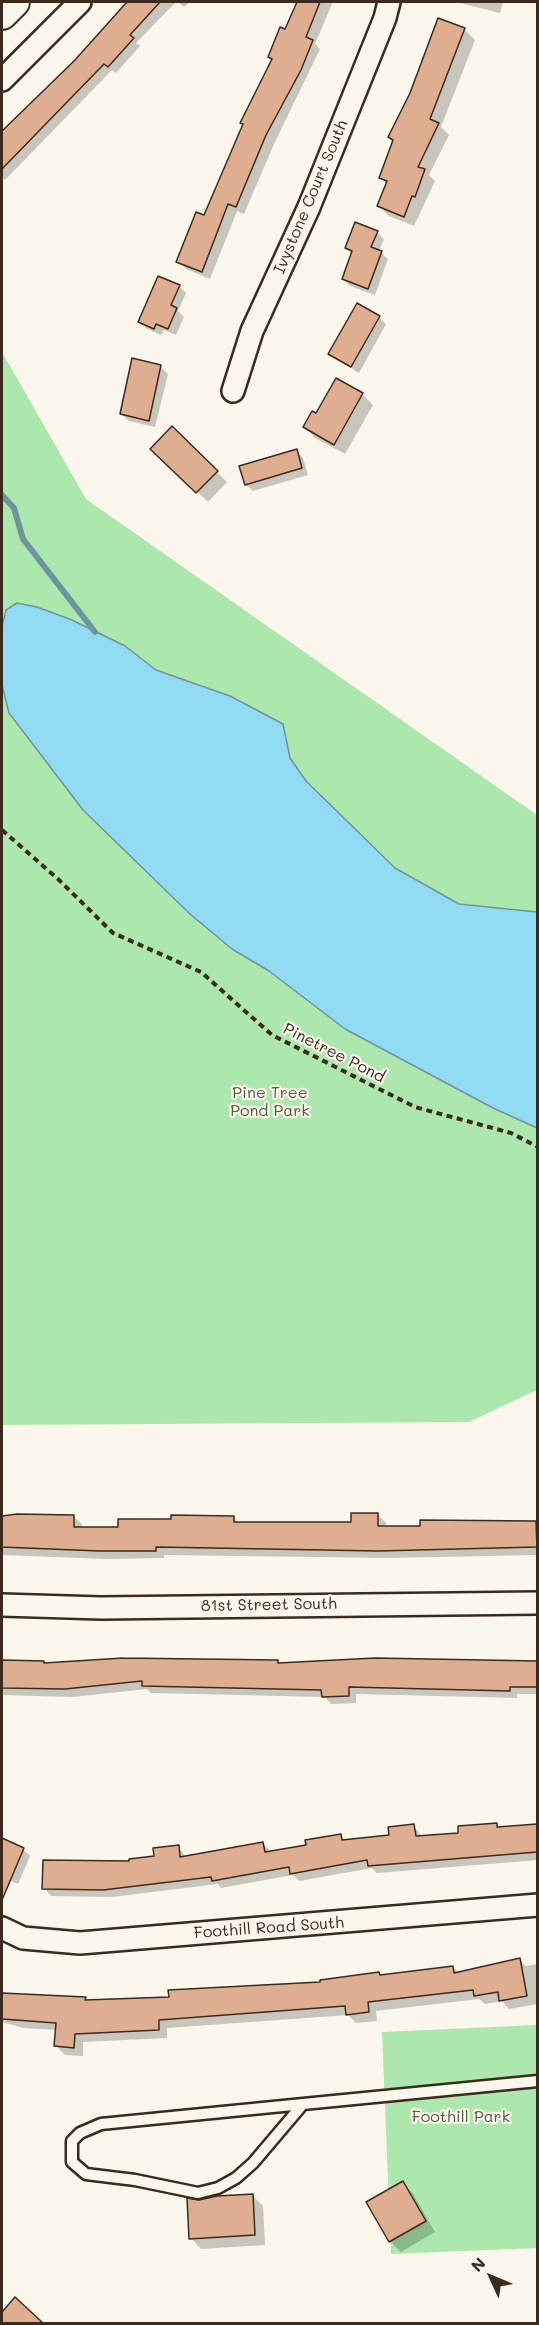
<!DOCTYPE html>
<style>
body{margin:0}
#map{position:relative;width:539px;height:2325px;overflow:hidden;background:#fbf7ec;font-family:Mali,sans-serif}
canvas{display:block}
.frame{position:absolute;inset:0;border:3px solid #3b2a1e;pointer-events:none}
.north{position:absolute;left:461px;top:2247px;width:60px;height:60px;-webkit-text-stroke:4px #fbf7ec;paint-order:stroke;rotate:314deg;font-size:16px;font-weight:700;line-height:24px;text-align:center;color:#3b2a1e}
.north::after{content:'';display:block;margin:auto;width:21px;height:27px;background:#3b2a1e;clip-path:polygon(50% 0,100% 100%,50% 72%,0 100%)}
</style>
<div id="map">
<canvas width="539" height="2325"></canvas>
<div class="frame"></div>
<div class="north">N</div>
</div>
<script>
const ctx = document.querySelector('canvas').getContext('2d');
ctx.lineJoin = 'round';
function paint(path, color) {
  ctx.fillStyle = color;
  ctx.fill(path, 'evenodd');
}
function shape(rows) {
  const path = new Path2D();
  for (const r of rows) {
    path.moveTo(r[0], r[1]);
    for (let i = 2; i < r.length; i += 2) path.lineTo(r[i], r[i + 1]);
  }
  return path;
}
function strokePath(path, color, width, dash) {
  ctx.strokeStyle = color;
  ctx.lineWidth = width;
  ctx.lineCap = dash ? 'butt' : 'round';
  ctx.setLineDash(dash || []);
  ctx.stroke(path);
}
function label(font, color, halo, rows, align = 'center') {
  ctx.font = font + ' Mali,sans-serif';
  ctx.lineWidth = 4.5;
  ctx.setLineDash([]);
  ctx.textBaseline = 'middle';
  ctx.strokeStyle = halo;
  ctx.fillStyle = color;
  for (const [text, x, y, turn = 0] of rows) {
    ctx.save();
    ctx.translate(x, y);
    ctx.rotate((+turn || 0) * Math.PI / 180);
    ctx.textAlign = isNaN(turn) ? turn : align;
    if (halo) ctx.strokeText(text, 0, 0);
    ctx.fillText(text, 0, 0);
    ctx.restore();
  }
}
paint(shape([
 [2,352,86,499,537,815,537,1390,469,1422,2,1425],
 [537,2025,537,2248,391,2254,382,2032]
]), '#ace8ae');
const water = shape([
 [17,603,37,607,72,620,125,646,156,670,230,696,283,724,290,758,306,781,395,868,459,904,537,912,537,1128,493,1108,345,1029,269,971,232,949,190,914,83,810,9,713,2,685,2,626,6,610,17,603]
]);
paint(water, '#91dbf2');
strokePath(water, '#6f949d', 1.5);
paint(shape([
 [129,2,176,2,136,43,140,46,116,73,112,70,5,180,2,176,2,134,75,62],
 [178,2,190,2,184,7],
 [298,2,333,2,315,44,320,49,274,144,244,214,237,211,210,279,186,269,178,261,205,217,273,60,269,57,286,31],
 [456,2,503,2,500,13],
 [464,29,475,40,441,127,449,135,429,175,435,181,414,226,389,216,379,206,387,184,381,177,411,93],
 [377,232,384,239,379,251,388,259,375,295,350,286,343,279,353,254,346,248],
 [179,286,186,293,178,311,184,317,176,335,164,330,161,335,147,329,140,322],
 [379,317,386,324,359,373,330,354],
 [134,360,161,367,168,374,155,427,129,421,121,414],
 [336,380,362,394,373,405,345,454,315,438,305,427,316,416],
 [172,429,227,482,208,502,153,449],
 [296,451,303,458,308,475,253,491,246,484],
 [377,1514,386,1523,386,1528,421,1528,421,1522,538,1522,538,1555,387,1558,164,1555,164,1558,108,1559,2,1555,2,1517,73,1516,82,1524,82,1529,119,1528,233,1517,239,1524,352,1523],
 [2,1662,43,1662,46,1665,538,1662,538,1694,517,1694,517,1698,356,1694,356,1703,331,1704,325,1697,151,1693,147,1689,73,1697,2,1695],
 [496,1825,500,1829,538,1826,538,1860,377,1873,372,1868,299,1881,293,1875,221,1888,218,1884,112,1897,51,1896,44,1888,156,1857,178,1847,186,1857,263,1844,270,1851,308,1846,340,1836,346,1841,391,1836,414,1826,422,1837,460,1835],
 [2,1840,23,1849,30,1856,18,1884,2,1877],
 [519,1960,526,1966,538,1964,538,2004,509,2009,502,2001,485,2004,479,1999,376,2011,377,2021,356,2023,348,2015,167,2028,167,2038,83,2042,83,2056,65,2055,56,2046,57,2030,24,2028,2,2022,2,1993,85,1998,89,2002,170,1998,322,1984,379,1973,381,1976,453,1967,459,1973],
 [403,2183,413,2194,435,2232,401,2252,390,2241,368,2203],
 [253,2196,263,2206,265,2245,201,2249,191,2238,199,2202]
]), '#0003');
strokePath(shape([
 [2,495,14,508,23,539,95,632]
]), '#6f949d', 6);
const building = shape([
 [127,2,160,2,130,35,134,38,108,67,104,64,2,169,2,131,74,61,127,2],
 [297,2,320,2,306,37,313,40,301,70,266,135,236,207,228,204,202,272,176,262,196,212,204,215,243,124,240,123,272,59,268,57,280,27,285,29,297,2],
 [438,18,465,28,430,119,439,123,418,167,425,169,415,197,412,196,404,217,377,206,387,181,379,178,393,140,388,137,410,93,438,18],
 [355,222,378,231,371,247,382,251,368,289,342,279,352,251,345,248,355,222],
 [158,276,180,285,171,305,177,308,168,329,156,324,154,329,138,322,158,276],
 [357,303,380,316,351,367,328,354,357,303],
 [132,358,161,365,149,421,120,414,132,358],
 [336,378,363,393,334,445,303,427,312,411,316,413,336,378],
 [172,426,218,471,196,493,150,449,172,426],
 [297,449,302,468,245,485,239,466,297,449],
 [351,1513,378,1513,378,1526,420,1526,420,1520,536,1521,537,1547,378,1551,156,1547,156,1551,99,1551,2,1547,2,1516,17,1514,74,1515,74,1527,118,1527,118,1519,171,1519,171,1515,234,1516,234,1522,351,1522,351,1513],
 [123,1658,278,1660,278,1663,375,1658,537,1661,537,1687,510,1687,510,1691,349,1687,349,1696,322,1697,321,1690,142,1686,142,1681,65,1689,2,1688,2,1660,44,1661,44,1663,123,1658],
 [497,1823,497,1827,537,1824,537,1852,368,1866,367,1860,290,1874,289,1867,212,1881,211,1877,103,1890,42,1889,43,1860,129,1861,129,1859,154,1856,153,1848,179,1845,180,1857,263,1842,265,1852,306,1845,305,1840,341,1834,342,1840,389,1835,388,1827,414,1824,416,1836,458,1833,458,1826,497,1823],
 [2,1838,24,1848,2,1900,2,1838],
 [520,1958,527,1996,499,2001,498,1992,474,1996,473,1990,368,2002,369,2012,346,2015,345,2006,159,2020,159,2030,75,2034,74,2048,54,2046,56,2023,2,2019,2,1993,86,1997,85,2000,169,1997,168,1990,320,1982,320,1980,379,1972,380,1975,453,1966,454,1973,520,1958],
 [403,2181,426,2221,389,2242,366,2202,403,2181],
 [253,2194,255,2235,189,2239,187,2198,199,2200,217,2196,253,2194],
 [15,2297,44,2324,2,2324,2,2312,15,2297]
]);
paint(building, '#dfae90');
strokePath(building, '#3b2a1e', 1.5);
const service = shape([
 [303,2104,253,2163,236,2178,218,2188,198,2193,135,2180,86,2174,72,2162,72,2141,80,2133,101,2124,303,2104],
 [303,2104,538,2081]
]);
const minor = shape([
 [2,80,80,2],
 [233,391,252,331,309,207,385,18,389,2],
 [2,1605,101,1608,538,1603],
 [2,1928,23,1938,80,1943,538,1905]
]);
const secondary = shape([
 [2,14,14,2]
]);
strokePath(service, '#3b2a1e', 15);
strokePath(minor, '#3b2a1e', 26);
strokePath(secondary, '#3b2a1e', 34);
strokePath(shape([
 [2,830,58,879,113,933,201,972,272,1035,415,1107,511,1133,538,1147]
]), '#3b2a1e', 4, [6, 4.5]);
strokePath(service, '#fbf7ec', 10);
strokePath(minor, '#fbf7ec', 21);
strokePath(secondary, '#fbf7ec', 30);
label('16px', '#3b2a1e', '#fbf7ec', [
 ["Ivystone Court South",311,197,-67],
 ["Pinetree Pond",334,1053,27],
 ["81st Street South",269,1605,-1],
 ["Foothill Road South",269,1928,-4]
]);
label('16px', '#575a42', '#fbf7ec', [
 ["Pine Tree",270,1093],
 ["Pond Park",270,1111],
 ["Foothill Park",461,2117]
]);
</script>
